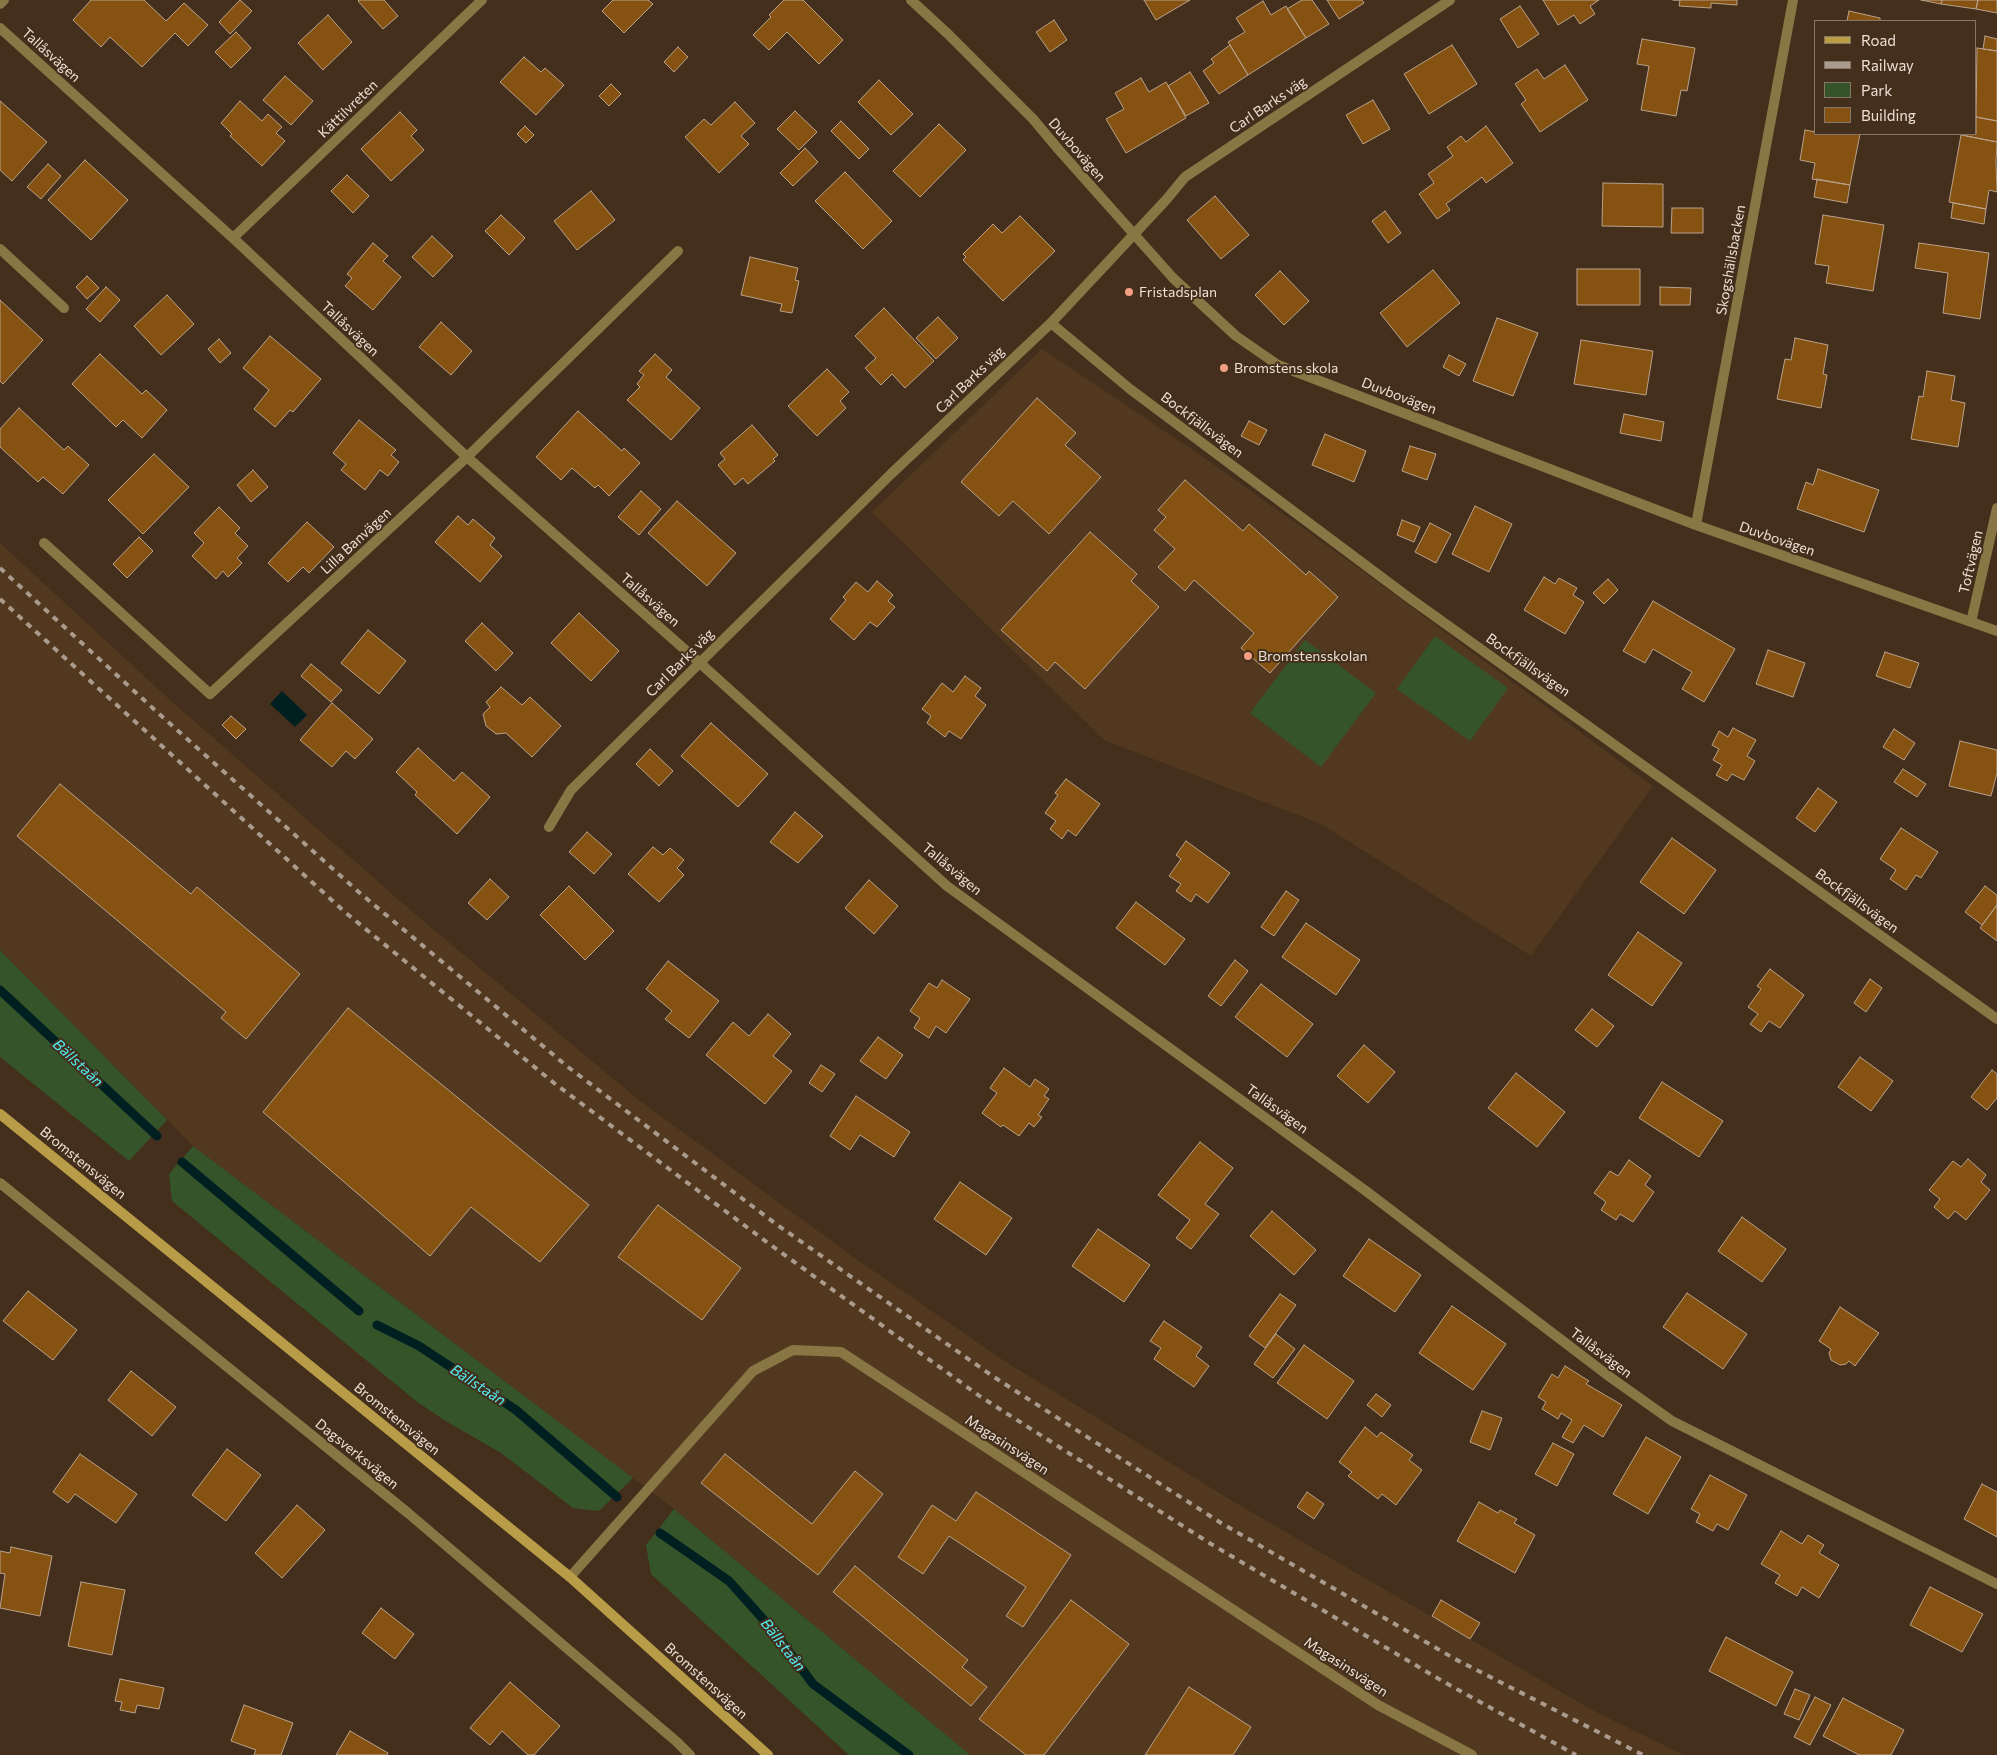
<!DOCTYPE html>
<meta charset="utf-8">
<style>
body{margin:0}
#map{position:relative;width:1997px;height:1755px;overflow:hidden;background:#432f1c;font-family:Commissioner,sans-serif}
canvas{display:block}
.legend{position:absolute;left:1814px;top:20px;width:162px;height:115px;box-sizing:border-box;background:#432f1c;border:1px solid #877666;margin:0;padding:6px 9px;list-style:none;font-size:15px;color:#eee0d5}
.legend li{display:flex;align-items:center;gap:10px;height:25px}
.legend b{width:25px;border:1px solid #877666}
</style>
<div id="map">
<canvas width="1997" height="1755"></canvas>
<ul class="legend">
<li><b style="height:6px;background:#b89c48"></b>Road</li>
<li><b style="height:6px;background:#ab9b8d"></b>Railway</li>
<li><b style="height:14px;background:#35542a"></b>Park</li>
<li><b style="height:14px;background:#855212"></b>Building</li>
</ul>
</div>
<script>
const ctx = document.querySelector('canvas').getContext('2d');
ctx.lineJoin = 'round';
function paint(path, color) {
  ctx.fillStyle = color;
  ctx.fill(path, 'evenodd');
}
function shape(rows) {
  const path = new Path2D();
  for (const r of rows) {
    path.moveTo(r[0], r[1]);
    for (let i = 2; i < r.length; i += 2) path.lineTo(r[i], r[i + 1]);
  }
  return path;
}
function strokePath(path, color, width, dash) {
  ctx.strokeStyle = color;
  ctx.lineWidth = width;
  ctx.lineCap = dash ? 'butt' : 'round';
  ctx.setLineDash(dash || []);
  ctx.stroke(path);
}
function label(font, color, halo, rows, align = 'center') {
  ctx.font = font + ' Commissioner,sans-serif';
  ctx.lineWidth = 4;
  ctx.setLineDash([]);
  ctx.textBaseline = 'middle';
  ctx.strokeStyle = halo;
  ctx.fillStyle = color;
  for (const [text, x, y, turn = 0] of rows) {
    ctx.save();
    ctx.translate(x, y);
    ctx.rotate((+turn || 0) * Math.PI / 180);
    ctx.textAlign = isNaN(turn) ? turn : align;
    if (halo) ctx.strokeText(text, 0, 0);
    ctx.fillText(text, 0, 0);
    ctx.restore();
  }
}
paint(shape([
 [1042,349,1206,459,1364,572,1653,786,1531,956,1321,824,1104,740,872,512],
 [0,543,169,699,422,920,639,1100,852,1256,1003,1360,1234,1502,1594,1711,1684,1755,970,1755,674,1509,193,1146,0,950]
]), '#51381f');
paint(shape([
 [1435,636,1508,688,1470,741,1397,689],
 [1305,640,1376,693,1321,767,1250,713],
 [0,950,167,1120,129,1161,0,1057],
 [193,1146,633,1478,599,1511,573,1508,501,1453,444,1420,416,1401,172,1201,169,1174],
 [674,1509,957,1744,970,1755,849,1755,651,1574,646,1545]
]), '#35542a');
paint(shape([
 [282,691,307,715,295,727,270,704]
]), '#001f21');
strokePath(shape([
 [0,990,157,1136],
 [182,1162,359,1311],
 [377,1325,419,1346,516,1410,617,1497],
 [660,1533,729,1581,772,1629,813,1684,909,1755]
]), '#001f21', 9);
const building = shape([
 [91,0,144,0,166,21,184,3,208,25,188,46,175,33,142,67,110,37,101,47,73,20,91,0],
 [240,0,252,11,230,34,219,22,240,0],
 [359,0,384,0,398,16,383,29,358,1,359,0],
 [613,0,648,0,653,4,624,33,602,11,613,0],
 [784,0,803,0,843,40,819,64,787,32,769,50,753,35,771,17,769,15,784,0],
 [1144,0,1190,0,1156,20,1144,0],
 [1302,0,1312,0,1329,24,1306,38,1287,9,1302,0],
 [1327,0,1362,0,1364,3,1339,19,1327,0],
 [1543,0,1599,0,1590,6,1595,14,1580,24,1574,15,1558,25,1543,0],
 [1673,0,1737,0,1737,5,1711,3,1711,8,1679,6,1680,0,1673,0],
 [1921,0,1942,0,1941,4,1921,0],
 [1942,0,1978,0,1976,9,1941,4,1942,0],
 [1978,0,1997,0,1997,13,1976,9,1978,0],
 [1263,1,1271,15,1286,6,1306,38,1248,75,1228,42,1245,32,1236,18,1263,1],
 [1520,6,1539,34,1518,48,1500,19,1520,6],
 [1849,11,1880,18,1880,21,1847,21,1849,11],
 [328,15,352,42,323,70,298,43,328,15],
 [1054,20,1067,40,1050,52,1036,32,1054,20],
 [236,32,251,48,231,68,215,52,236,32],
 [1985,36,1997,39,1997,51,1983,49,1985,36],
 [1642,39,1695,48,1687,91,1681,90,1676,116,1641,110,1649,66,1637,64,1642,39],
 [1230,45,1248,75,1219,94,1203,71,1214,63,1211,59,1230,45],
 [1452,45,1477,84,1429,114,1404,74,1452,45],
 [678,47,688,57,674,72,664,62,678,47],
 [1977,48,1997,51,1997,121,1976,117,1977,48],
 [524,57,541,72,545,68,564,85,536,115,500,82,524,57],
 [1565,65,1588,100,1540,132,1521,104,1526,100,1515,84,1537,69,1544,79,1565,65],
 [1190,72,1209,103,1186,116,1168,86,1190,72],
 [285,76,313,101,291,125,263,100,285,76],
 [1141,78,1149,92,1166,82,1186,118,1126,153,1106,119,1124,109,1115,93,1141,78],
 [879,80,913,114,891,135,858,102,879,80],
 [611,84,621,94,609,106,599,96,611,84],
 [1373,100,1390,129,1363,144,1346,115,1373,100],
 [0,101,47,142,12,181,0,170,0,101],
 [240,101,262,121,268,114,282,127,276,133,285,141,262,166,230,136,232,134,221,123,240,101],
 [735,102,755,123,741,136,749,144,719,173,685,137,704,119,711,125,735,102],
 [795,111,817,132,799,150,777,129,795,111],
 [400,112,417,130,411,136,424,150,391,181,361,149,400,112],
 [1976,117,1997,121,1997,142,1966,136,1966,134,1976,134,1976,117],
 [841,121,869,149,859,159,831,131,841,121],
 [939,124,966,150,920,197,893,171,939,124],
 [525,126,534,135,526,143,517,134,525,126],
 [1486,126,1513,163,1486,183,1482,177,1446,204,1450,210,1437,219,1419,194,1434,183,1428,174,1453,156,1447,147,1461,136,1466,142,1486,126],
 [1805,130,1816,132,1816,134,1860,134,1850,185,1812,179,1815,163,1800,160,1805,130],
 [1961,135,1997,142,1996,161,1997,192,1989,190,1986,209,1949,202,1961,135],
 [805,148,818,162,793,186,780,173,805,148],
 [85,160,128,200,91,240,48,200,85,160],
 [48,164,61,176,41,199,27,187,48,164],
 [845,172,892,221,863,249,815,201,845,172],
 [347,175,369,196,353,213,331,191,347,175],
 [1817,179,1850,185,1847,203,1814,197,1817,179],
 [1603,183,1663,184,1663,227,1602,226,1603,183],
 [591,191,615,220,577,250,554,221,591,191],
 [1215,196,1249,235,1221,259,1187,220,1215,196],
 [1953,203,1986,209,1984,224,1951,218,1953,203],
 [1672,208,1703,208,1703,233,1671,233,1672,208],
 [1385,211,1401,233,1388,243,1372,221,1385,211],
 [501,215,525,238,509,255,485,231,501,215],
 [1823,215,1884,225,1873,291,1826,283,1829,266,1815,264,1823,215],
 [1020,216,1055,251,1003,301,963,260,966,257,963,254,993,224,1002,233,1020,216],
 [432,236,453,256,433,277,412,257,432,236],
 [373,243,388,256,383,261,401,277,373,310,345,286,352,278,347,274,373,243],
 [1919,243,1989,253,1980,319,1943,313,1948,273,1915,268,1919,243],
 [750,257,798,268,795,280,799,281,792,313,780,311,782,304,741,295,750,257],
 [1577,269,1640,269,1640,305,1577,305,1577,269],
 [1433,270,1460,303,1407,347,1380,313,1433,270],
 [1280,271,1309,301,1284,325,1255,295,1280,271],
 [87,276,99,288,87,299,76,287,87,276],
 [106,287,120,300,100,322,86,309,106,287],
 [1660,287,1691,288,1690,305,1660,305,1660,287],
 [167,295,194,324,161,355,134,326,167,295],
 [0,300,43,340,3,384,0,381,0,300],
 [884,308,934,361,905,388,892,374,881,385,865,368,876,358,855,336,884,308],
 [938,317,958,338,936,359,916,338,938,317],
 [1497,318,1538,333,1513,396,1473,381,1497,318],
 [441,322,472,351,451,375,419,347,441,322],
 [270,336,321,379,293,412,290,410,275,427,254,409,269,390,243,368,270,336],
 [1795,338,1828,345,1823,374,1827,375,1821,408,1777,399,1785,359,1791,360,1795,338],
 [219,339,231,353,220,363,208,349,219,339],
 [1581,340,1653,351,1646,395,1574,384,1581,340],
 [100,354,142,394,146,390,167,410,142,438,123,420,116,427,72,384,100,354],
 [655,354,672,370,666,377,700,408,671,440,627,400,640,387,637,384,644,375,639,371,655,354],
 [1449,355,1466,364,1459,376,1443,367,1449,355],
 [827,369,849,392,840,401,846,408,817,436,788,406,827,369],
 [1927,371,1955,376,1951,400,1965,403,1958,447,1911,439,1919,396,1923,397,1927,371],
 [1037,398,1076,433,1065,445,1101,477,1049,534,1013,501,999,516,961,482,1037,398],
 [19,408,64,450,68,446,89,465,63,494,43,477,38,482,0,447,0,429,19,408],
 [578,411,622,451,624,448,640,463,609,496,598,485,595,488,572,468,561,480,536,457,578,411],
 [1624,414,1664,422,1661,441,1620,433,1624,414],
 [359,420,396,450,391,455,399,462,388,476,380,470,365,490,341,470,346,464,333,453,359,420],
 [1249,421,1267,430,1259,445,1241,436,1249,421],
 [752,425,778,455,773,459,775,461,748,484,743,478,735,485,718,465,725,459,720,453,752,425],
 [1325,434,1366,451,1354,482,1312,465,1325,434],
 [1410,446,1436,454,1427,480,1402,471,1410,446],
 [154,454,189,487,143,534,108,500,154,454],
 [1818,469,1879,490,1864,532,1797,509,1806,482,1813,485,1818,469],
 [253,470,268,487,251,502,237,485,253,470],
 [1185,480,1243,531,1249,524,1306,575,1309,571,1338,597,1270,673,1241,648,1254,633,1194,580,1185,591,1158,567,1175,549,1154,530,1166,517,1158,510,1185,480],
 [641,491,661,509,639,535,618,517,641,491],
 [677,501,736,553,707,586,648,533,677,501],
 [1475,506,1512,524,1489,572,1452,554,1475,506],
 [219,507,240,528,235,533,248,546,237,558,242,563,228,577,223,571,216,579,192,556,204,543,194,533,219,507],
 [458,516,468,525,473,519,495,538,490,545,502,556,480,582,435,542,458,516],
 [1402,520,1420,527,1414,542,1397,535,1402,520],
 [307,522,334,547,309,573,303,567,288,582,268,563,307,522],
 [1430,523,1451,534,1436,563,1415,552,1430,523],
 [1090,532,1137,574,1131,581,1159,607,1085,689,1055,662,1047,671,1001,630,1090,532],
 [139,537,153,551,127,578,113,564,139,537],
 [1544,577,1555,584,1559,578,1577,588,1573,595,1584,602,1565,634,1524,610,1544,577],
 [1608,579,1618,590,1604,604,1593,593,1608,579],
 [877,581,893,595,888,601,895,607,877,627,870,622,854,640,830,619,846,600,843,597,856,582,868,592,877,581],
 [1653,601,1735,649,1704,702,1682,689,1692,672,1653,649,1645,663,1623,651,1653,601],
 [579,613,619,651,591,681,551,643,579,613],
 [482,623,513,653,496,671,465,641,482,623],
 [368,630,406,661,379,694,341,663,368,630],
 [1768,650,1805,663,1793,697,1756,684,1768,650],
 [1885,652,1919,663,1910,688,1876,676,1885,652],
 [311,664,342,690,331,702,301,676,311,664],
 [965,676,981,688,975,696,986,705,961,739,949,731,945,737,927,723,931,716,922,709,942,683,953,692,965,676],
 [501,687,522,705,530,697,561,726,532,757,506,733,496,734,486,726,483,714,490,707,486,702,501,687],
 [332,703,373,739,355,759,346,751,332,767,300,740,332,703],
 [231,716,246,729,236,739,222,725,231,716],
 [711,723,768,774,738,807,681,756,711,723],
 [1733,728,1756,740,1747,756,1755,761,1744,780,1732,774,1727,781,1716,775,1722,765,1713,760,1719,749,1712,745,1719,731,1728,737,1733,728],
 [1894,729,1915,743,1904,760,1883,747,1894,729],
 [1960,741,1997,750,1997,773,1991,796,1949,786,1960,741],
 [418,748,454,781,462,772,490,797,457,834,415,795,417,792,396,772,418,748],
 [650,749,673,771,659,786,636,764,650,749],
 [1903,769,1926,784,1917,797,1894,782,1903,769],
 [1066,779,1100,804,1076,836,1068,830,1062,839,1050,829,1056,821,1045,813,1058,795,1055,793,1066,779],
 [60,784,191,894,197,887,300,974,246,1039,221,1018,226,1012,17,836,60,784],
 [1818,788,1837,802,1815,832,1796,818,1818,788],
 [795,812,823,836,798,863,770,842,795,812],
 [1901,828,1938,852,1921,878,1916,875,1906,890,1890,879,1896,870,1880,859,1901,828],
 [587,832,612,854,594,874,569,852,587,832],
 [1672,838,1716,870,1684,914,1640,882,1672,838],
 [1186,841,1230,873,1208,903,1196,894,1191,902,1176,891,1181,884,1169,876,1181,859,1176,855,1186,841],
 [653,847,663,855,670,848,684,860,677,868,684,875,659,902,628,874,653,847],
 [490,879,509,897,487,920,468,903,490,879],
 [869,880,898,906,874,934,845,908,869,880],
 [569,886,614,931,585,960,540,915,569,886],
 [1985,886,1997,895,1997,905,1982,925,1965,912,1985,886],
 [1286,891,1299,900,1274,936,1261,927,1286,891],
 [1136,902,1185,939,1165,965,1116,928,1136,902],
 [1997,905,1997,941,1980,928,1997,905],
 [1306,923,1360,960,1336,995,1282,957,1306,923],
 [1638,932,1682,963,1652,1006,1608,975,1638,932],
 [1235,960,1248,971,1221,1006,1208,996,1235,960],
 [668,961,719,1001,689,1038,665,1019,672,1011,646,989,668,961],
 [1770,969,1804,995,1780,1028,1769,1021,1761,1032,1750,1024,1758,1014,1748,1007,1761,989,1757,986,1770,969],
 [1870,979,1882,988,1866,1012,1854,1003,1870,979],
 [942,980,970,999,946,1033,936,1026,929,1038,914,1028,920,1018,910,1011,929,983,937,988,942,980],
 [1261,984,1313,1024,1287,1057,1235,1017,1261,984],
 [348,1008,589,1205,540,1262,471,1207,430,1256,263,1112,348,1008],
 [1592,1009,1614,1026,1597,1047,1575,1030,1592,1009],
 [768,1014,791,1034,773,1056,792,1071,765,1104,706,1055,733,1022,749,1036,768,1014],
 [878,1037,903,1055,886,1079,860,1061,878,1037],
 [1364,1045,1395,1072,1368,1103,1337,1076,1364,1045],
 [1860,1057,1893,1081,1871,1111,1838,1087,1860,1057],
 [821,1065,835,1074,822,1092,809,1083,821,1065],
 [1004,1068,1030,1087,1035,1079,1049,1089,1044,1096,1049,1099,1038,1115,1042,1117,1034,1127,1029,1123,1019,1136,1003,1125,1001,1127,982,1113,997,1093,990,1088,1004,1068],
 [1992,1070,1997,1074,1997,1098,1987,1110,1971,1097,1992,1070],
 [1516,1073,1565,1112,1537,1147,1488,1108,1516,1073],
 [1662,1082,1723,1121,1699,1157,1639,1118,1662,1082],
 [856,1096,910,1132,894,1157,860,1135,850,1150,830,1136,856,1096],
 [1200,1142,1233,1168,1205,1204,1219,1214,1191,1249,1176,1238,1190,1220,1158,1195,1200,1142],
 [1968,1159,1986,1175,1981,1182,1990,1190,1966,1220,1955,1211,1948,1219,1934,1207,1940,1199,1929,1190,1953,1161,1961,1167,1968,1159],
 [1629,1160,1651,1176,1645,1185,1654,1192,1633,1222,1620,1214,1616,1220,1601,1210,1606,1202,1594,1193,1610,1171,1618,1176,1629,1160],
 [960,1182,1012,1218,986,1255,934,1219,960,1182],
 [658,1205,741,1268,702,1320,618,1257,658,1205],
 [1272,1211,1316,1250,1294,1275,1250,1236,1272,1211],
 [1742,1217,1786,1249,1762,1282,1718,1251,1742,1217],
 [1098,1229,1150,1265,1124,1302,1072,1266,1098,1229],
 [1369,1239,1421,1275,1395,1312,1343,1276,1369,1239],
 [28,1291,77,1330,53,1360,3,1321,28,1291],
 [1687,1293,1747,1334,1723,1369,1663,1327,1687,1293],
 [1280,1294,1296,1305,1265,1348,1249,1336,1280,1294],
 [1452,1306,1506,1344,1473,1390,1419,1353,1452,1306],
 [1840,1307,1879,1333,1855,1366,1849,1361,1846,1364,1840,1365,1831,1360,1829,1353,1831,1349,1819,1341,1840,1307],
 [1164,1321,1202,1347,1196,1356,1209,1366,1194,1387,1154,1359,1161,1348,1150,1341,1164,1321],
 [1276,1334,1295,1349,1273,1378,1254,1364,1276,1334],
 [1304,1345,1354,1381,1327,1419,1277,1383,1304,1345],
 [1565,1366,1589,1381,1586,1384,1622,1405,1603,1437,1584,1425,1573,1443,1562,1437,1572,1420,1561,1413,1558,1419,1542,1409,1546,1402,1538,1397,1552,1374,1558,1378,1565,1366],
 [131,1371,176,1407,152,1436,108,1400,131,1371],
 [1376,1394,1391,1405,1382,1417,1367,1405,1376,1394],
 [1482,1411,1502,1418,1490,1450,1470,1442,1482,1411],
 [1365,1427,1377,1437,1381,1432,1413,1455,1409,1460,1422,1470,1396,1505,1382,1494,1378,1499,1348,1476,1352,1472,1339,1462,1365,1427],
 [1646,1437,1681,1457,1648,1514,1613,1494,1646,1437],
 [1553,1443,1574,1454,1557,1486,1535,1474,1553,1443],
 [227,1449,261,1475,226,1521,192,1495,227,1449],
 [80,1454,137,1494,116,1523,75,1494,68,1503,53,1492,80,1454],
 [725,1454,812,1524,855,1471,883,1494,818,1575,701,1483,725,1454],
 [1710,1475,1747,1495,1728,1530,1717,1524,1713,1531,1696,1522,1700,1514,1691,1509,1710,1475],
 [1982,1484,1997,1492,1997,1537,1964,1519,1982,1484],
 [976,1492,1071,1555,1023,1627,1006,1616,1026,1587,949,1536,923,1574,898,1557,932,1505,956,1521,976,1492],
 [1307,1492,1324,1504,1314,1519,1297,1507,1307,1492],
 [1479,1502,1498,1513,1500,1510,1517,1519,1514,1523,1535,1535,1515,1573,1457,1541,1479,1502],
 [297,1505,325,1530,282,1578,255,1553,297,1505],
 [1781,1531,1802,1544,1808,1535,1824,1545,1819,1553,1839,1565,1819,1598,1802,1587,1797,1596,1775,1583,1780,1575,1761,1564,1781,1531],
 [11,1547,52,1556,40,1616,0,1608,5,1574,0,1573,0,1551,10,1553,11,1547],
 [855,1566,968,1660,962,1667,987,1687,971,1706,833,1592,855,1566],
 [81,1582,125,1590,112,1655,68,1646,81,1582],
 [1930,1587,1983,1614,1962,1652,1910,1625,1930,1587],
 [1071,1600,1129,1644,1044,1755,1026,1755,979,1719,1071,1600],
 [1441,1600,1480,1623,1470,1639,1432,1616,1441,1600],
 [381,1608,414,1634,395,1659,362,1633,381,1608],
 [1726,1637,1793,1672,1776,1706,1709,1671,1726,1637],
 [120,1679,164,1688,159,1709,137,1705,135,1713,120,1710,122,1702,115,1701,120,1679],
 [510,1682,560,1726,534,1755,528,1755,502,1731,490,1745,470,1728,510,1682],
 [1189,1687,1251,1727,1233,1755,1145,1755,1189,1687],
 [1795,1689,1810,1695,1799,1720,1784,1714,1795,1689],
 [1815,1697,1831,1705,1810,1745,1794,1737,1815,1697],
 [1843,1698,1904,1730,1891,1755,1859,1755,1823,1736,1843,1698],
 [244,1705,293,1723,281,1755,254,1755,256,1750,231,1741,244,1705],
 [350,1731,388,1753,387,1755,336,1755,350,1731]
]);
paint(building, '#855212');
strokePath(building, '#baa28b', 1);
strokePath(shape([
 [911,0,948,34,1033,119,1059,150,1173,278,1236,336,1278,365,1696,525,1997,631],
 [0,4,4,0],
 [0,28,233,238,467,457,700,663,947,886,1366,1191,1610,1377,1672,1421,1997,1584],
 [233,238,482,0],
 [0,249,64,308],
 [1051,323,1130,389,1408,597,1997,1019],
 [1696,525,1793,0],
 [44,543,210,694,467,457,678,251],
 [1971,622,1997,508],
 [549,827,571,790,891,474,1051,323,1166,200,1185,177,1450,0],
 [0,1183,408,1513,677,1742,690,1755],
 [570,1577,753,1371,793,1350,841,1352,1378,1705,1472,1755]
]), '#887745', 10);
strokePath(shape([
 [0,1114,570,1577,768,1755]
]), '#b89c48', 10);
strokePath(shape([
 [0,568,157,712,361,894,568,1067,776,1224,994,1377,1221,1523,1455,1659,1643,1755],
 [0,599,346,913,554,1083,768,1243,981,1397,1211,1544,1444,1682,1576,1755]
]), '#ab9b8d', 4, [6, 6]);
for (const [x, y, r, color] of [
 [1129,292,5,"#f39f83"],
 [1224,368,5,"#f39f83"],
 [1248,656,5,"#f39f83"]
]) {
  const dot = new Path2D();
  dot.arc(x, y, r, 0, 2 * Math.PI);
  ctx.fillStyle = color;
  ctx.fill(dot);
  strokePath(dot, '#432f1c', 2);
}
label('14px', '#eee0d5', '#432f1c', [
 ["Tallåsvägen",51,55,42],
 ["Carl Barks väg",1268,105,-34],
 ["Kättilvreten",348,109,-44],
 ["Duvbovägen",1077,150,49],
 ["Skogshällsbacken",1731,260,-80],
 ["Tallåsvägen",350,329,43],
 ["Carl Barks väg",970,380,-44],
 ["Duvbovägen",1399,396,21],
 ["Bockfjällsvägen",1202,425,37],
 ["Duvbovägen",1777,539,19],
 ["Lilla Banvägen",356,541,-43],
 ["Toftvägen",1971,562,-77],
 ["Tallåsvägen",650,600,41],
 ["Carl Barks väg",680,663,-45],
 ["Bockfjällsvägen",1528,665,35],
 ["Tallåsvägen",952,869,40],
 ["Bockfjällsvägen",1857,901,36],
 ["Tallåsvägen",1277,1109,36],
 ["Bromstensvägen",83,1163,39],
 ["Tallåsvägen",1601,1353,37],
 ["Bromstensvägen",397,1419,39],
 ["Magasinsvägen",1007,1445,33],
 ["Dagsverksvägen",357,1454,39],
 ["Magasinsvägen",1346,1667,33],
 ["Bromstensvägen",706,1681,42]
]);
label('14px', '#eee0d5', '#432f1c', [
 ["Fristadsplan",1139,292],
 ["Bromstens skola",1234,368],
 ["Bromstensskolan",1258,656]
], 'left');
label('italic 15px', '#51f1f8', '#432f1c', [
 ["Bällstaån",78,1063,43],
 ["Bällstaån",478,1385,33],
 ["Bällstaån",783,1645,52]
]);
</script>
